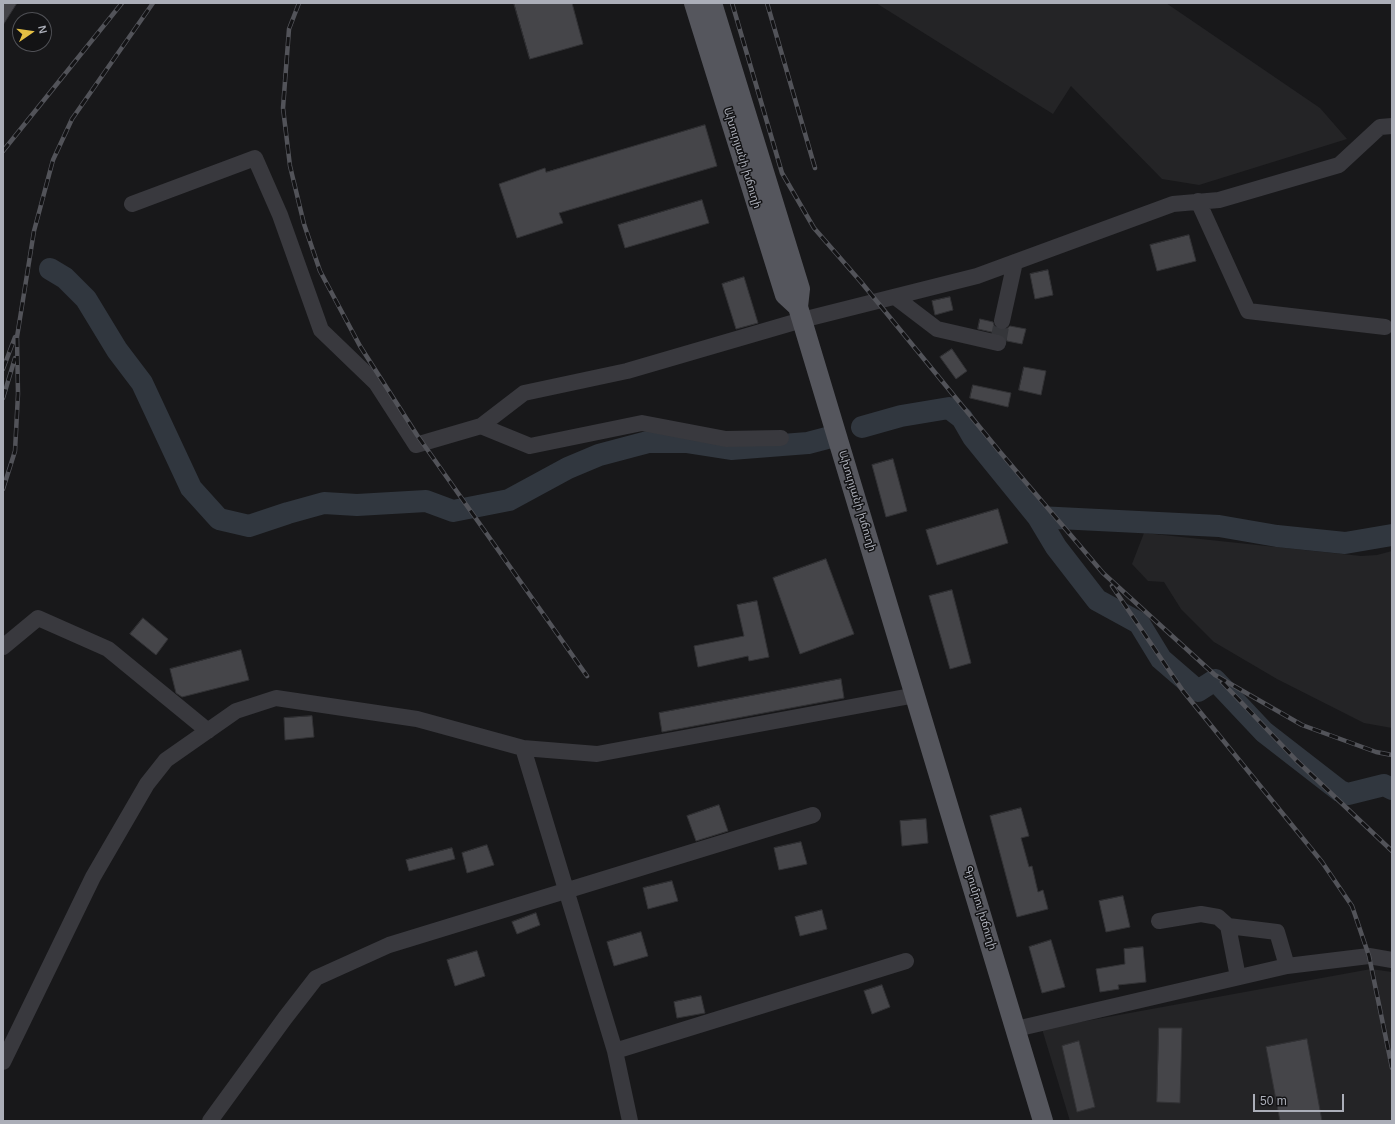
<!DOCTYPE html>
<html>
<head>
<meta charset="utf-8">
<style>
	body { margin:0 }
	#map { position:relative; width:1395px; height:1124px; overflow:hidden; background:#18181a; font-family:Arial,sans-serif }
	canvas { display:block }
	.frame { position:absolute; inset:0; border:4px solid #abaeb8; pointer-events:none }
	.north { position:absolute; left:12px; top:12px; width:40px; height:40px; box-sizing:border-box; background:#131315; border:1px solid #505156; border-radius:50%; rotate:77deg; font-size:11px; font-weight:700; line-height:16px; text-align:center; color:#abaeb8 }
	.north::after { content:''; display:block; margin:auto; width:14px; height:18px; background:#e5c044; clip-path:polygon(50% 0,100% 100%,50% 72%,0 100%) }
	.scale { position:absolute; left:1253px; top:1094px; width:91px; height:18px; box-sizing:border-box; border:2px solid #abaeb8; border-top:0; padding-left:5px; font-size:12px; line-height:14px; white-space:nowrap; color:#abaeb8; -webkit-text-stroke:3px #131315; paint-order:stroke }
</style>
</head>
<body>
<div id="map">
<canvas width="1395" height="1124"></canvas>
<div class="frame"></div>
<div class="north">N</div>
<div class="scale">50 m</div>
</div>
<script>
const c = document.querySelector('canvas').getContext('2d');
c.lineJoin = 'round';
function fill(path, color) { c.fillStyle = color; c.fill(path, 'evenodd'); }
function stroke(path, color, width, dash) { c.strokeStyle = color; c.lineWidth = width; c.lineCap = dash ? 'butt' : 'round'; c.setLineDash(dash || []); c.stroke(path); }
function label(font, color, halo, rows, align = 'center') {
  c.font = font + ' Arial,"Noto Sans Armenian",sans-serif'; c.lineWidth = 3; c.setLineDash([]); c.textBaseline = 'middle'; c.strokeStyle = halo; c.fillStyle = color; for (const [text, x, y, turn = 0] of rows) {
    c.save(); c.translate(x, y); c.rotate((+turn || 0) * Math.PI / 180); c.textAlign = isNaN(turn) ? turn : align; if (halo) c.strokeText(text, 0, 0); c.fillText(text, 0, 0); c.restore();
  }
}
const built = new Path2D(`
	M876,3h290l154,105 27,31 -148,46 -37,-6 -91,-93 -18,28z
	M1144,533l217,23 16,-1 15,-4v177l-28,-5 -87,-44 -63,-37 -33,-33 -17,-27 -16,-1 -16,-17z
	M1371,969l21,3v149h-322l-28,-92z`);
const river = new Path2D(`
	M50,269l15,9 21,21 31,51 25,33 49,105 28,31 30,7 39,-13 36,-10 33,2 69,-4 27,10 56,-11 59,-32 31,-13 49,-13h38l45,7 77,-6 19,-5
	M862,427l39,-11 48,-8 13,10 11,19 65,80 18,30 41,53 42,23 22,36 37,32 17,-11 49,52 76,59 8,3 36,-9 8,4
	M1038,517l181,9 58,10 68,7 47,-8`);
const building = new Path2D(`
	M3,3h14l-14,22z
	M514,3h58l11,41 -53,15z
	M705,125l12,41 -158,47 4,10 -46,15 -18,-54 46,-16 1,4z
	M702,200l7,23 -84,25 -7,-23z
	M1189,235l7,26 -39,10 -7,-26z
	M1048,270l5,25 -18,4 -5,-25z
	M744,277l14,46 -22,6 -14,-45z
	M950,297l3,13 -18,5 -3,-14z
	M980,319l13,3 2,6 5,2h5l5,-4 16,3 -4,15 -15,-3 -2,-5 -5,-2 -22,-5z
	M952,349l15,22 -11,8 -16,-22z
	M1024,367l22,4 -5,24 -22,-5z
	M973,385l38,8 -3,14 -38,-9z
	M893,459l14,52 -21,6 -14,-52z
	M998,509l10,34 -71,22 -11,-35z
	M826,559l28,75 -54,20 -27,-76z
	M952,590l19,73 -21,6 -21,-73z
	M757,601l12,56 -20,4 -1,-5 -50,11 -4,-21 50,-10 -7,-31z
	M143,618l25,21 -12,16 -26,-21z
	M241,650l8,30 -67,17 -6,-4 -6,-24z
	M841,679l3,19 -182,34 -3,-19z
	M312,716l2,21 -29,3 -1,-22z
	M719,805l9,26 -32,10 -9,-25z
	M1021,808l8,28 -8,2 8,29 3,-1 6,26 5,-2 5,19 -31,8 -27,-101z
	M926,819l2,24 -26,3 -2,-25z
	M801,842l6,22 -28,6 -5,-22z
	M487,845l7,20 -27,8 -5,-20z
	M452,848l3,11 -46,12 -3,-11z
	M672,881l6,20 -30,8 -5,-21z
	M1123,896l7,31 -24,5 -7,-31z
	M822,910l5,19 -27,7 -5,-19z
	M536,913l4,12 -23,9 -5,-12z
	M641,932l7,24 -34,10 -7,-24z
	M1051,940l14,47 -23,6 -13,-46z
	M1143,947l3,35 -28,3 1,4 -19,3 -4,-23 29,-5 -1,-15z
	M477,951l8,25 -30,10 -8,-26z
	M882,985l8,22 -18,7 -8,-23z
	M701,996l4,17 -28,5 -3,-16z
	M1159,1028h23l-2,75 -23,-1z
	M1307,1039l15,82h-42l-14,-74z
	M1079,1041l16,66 -18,5 -15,-66z`);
const minorTunnel = new Path2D(`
	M998,343l4,-22`);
const minor = new Path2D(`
	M1198,201l50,110 137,16
	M132,204l123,-46 25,57 41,115 55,53 40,62 65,-19 43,-33 103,-22 175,-51 175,-44 196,-72 46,-4 120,-35 41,-38 12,-1
	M895,297l42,32 61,14
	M1002,321l13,-59
	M481,426l49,20 112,-23 84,16 55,-1
	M3,647l35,-29 70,31 100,82
	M523,748l92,303 15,70
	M1159,921l42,-7 17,3 10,9
	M1238,977l-10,-51 49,6 10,34
	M1016,1029l271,-63 82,-10 23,4
	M615,1051l291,-90
	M3,1062l90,-185 54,-93 19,-24 70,-49 40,-13 141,21 106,29 74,6 319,-59
	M210,1121l75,-103 31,-40 73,-33 424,-130`);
const major = new Path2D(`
	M694,3l91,292 13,12
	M712,3l88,286 -2,18 245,814`);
const rail = new Path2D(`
	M299,3l-10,26 -6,79 7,58 14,58 16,47 40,75 57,89 170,241
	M732,3l50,170 32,55 47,54 139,170 103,121 112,102 87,50 74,27 16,3
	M767,3l48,165
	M3,151l119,-148
	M3,369l12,-32
	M3,398l12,-40
	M3,489l12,-38 3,-57 -1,-57 17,-106 19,-71 19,-41 81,-116
	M1112,586l71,105 139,171 30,44 17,50 23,112
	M1222,682l74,78 96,91`);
const streetNames = [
	["Ախուրյանի խճուղի",742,158,73],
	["Ախուրյանի խճուղի",857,501,73],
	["Գյումրու խճուղի",980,908,73]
];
fill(built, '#242426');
stroke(river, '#31373f', 22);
fill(building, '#454549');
stroke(building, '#323235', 1);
stroke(minorTunnel, '#35363a', 16, [16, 8]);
stroke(minor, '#39393e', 16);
stroke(major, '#55565d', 20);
stroke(rail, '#525359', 4.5);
stroke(rail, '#131315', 3, [9]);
label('11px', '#abaeb8', '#131315', streetNames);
</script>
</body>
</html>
